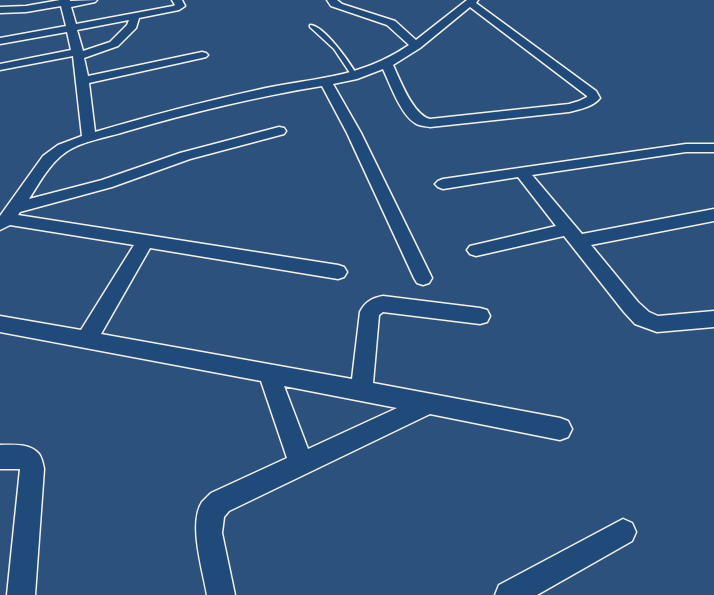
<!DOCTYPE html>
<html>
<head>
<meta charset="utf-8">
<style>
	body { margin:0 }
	canvas { display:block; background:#2d517d }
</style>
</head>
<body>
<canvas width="714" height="595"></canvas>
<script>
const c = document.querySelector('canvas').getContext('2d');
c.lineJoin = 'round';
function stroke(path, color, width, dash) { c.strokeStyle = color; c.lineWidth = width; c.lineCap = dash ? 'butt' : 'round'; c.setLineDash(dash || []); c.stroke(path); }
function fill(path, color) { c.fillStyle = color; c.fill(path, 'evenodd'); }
const service = new Path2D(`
	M310,25c14,0 40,38 47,50l-1,1h-4l-18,-27 -24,-22z`);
const minor = new Path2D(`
	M60,0h10v1l27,-1 -2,2 -24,5 5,17 97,-18 2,-1 -3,-5h10l3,6 -6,4 -40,8 -3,10 -18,18 -34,12 4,18 114,-24 4,1 2,2 -2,2 -4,1 -113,25 6,49c54,-16 107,-30 162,-42 57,-13 100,-10 152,-45l-22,-20 -56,-19 -4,-6h10l5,4 53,17 21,19 51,-40h11l-2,3 120,88 4,7c-7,9 -20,11 -31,14l-139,15c-5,-1 -11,-1 -15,-4 -14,-8 -25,-39 -32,-54l-26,10 -24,5 28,49 71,145 -3,5 -6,2 -6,-2 -3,-5 -67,-145 -25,-47c-68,11 -133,27 -198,46 -19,6 -42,9 -58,20 -17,12 -26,30 -37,47l73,-19 78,-27 99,-26 5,1 2,3 -2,3 -94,25 -78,28 -92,25 -2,3 320,50 6,2 3,5 -3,5 -6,2 -188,-31 -49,86 251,45 8,-67c5,-10 12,-14 23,-16l97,12 7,2 3,6 -3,6 -7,2 -97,-12 -4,3 -6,68 187,35 8,3 4,8 -4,8 -8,3 -130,-26 -201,97 -5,6 -2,16 13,62h-28c-4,-24 -19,-72 -5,-93 3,-3 6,-6 9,-9l76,-35 -26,-77 -261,-49v-16l81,14 53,-85 -124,-20 -10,5v-14l43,-60 15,-11 24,-9 -9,-80 -73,14v-6l71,-14 -4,-18 -67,12v-6l66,-12 -5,-20 -35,6 -26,1v-6l26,-1zM470,7l117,89v1l-8,4 -10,3 -139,15c-17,-4 -30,-39 -37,-54l27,-17zM129,20l-2,5 -17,17 -27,9 -6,-21zM284,386l113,22 -89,41z
	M686,144h28v8h-28l-154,23 50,59 132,-25v12l-123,24 47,57 11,10 9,4 56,-5v16l-57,5 -22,-8 -11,-12 -60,-76 -88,20 -6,-2 -3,-4 3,-4 86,-20 -38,-49 -75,12 -5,-2 -3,-3 3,-3 5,-2z
	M0,445c12,0 30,-2 39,9 3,4 4,10 5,15l-9,126h-28l13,-126h-20z
	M623,519l9,4 4,9 -4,9 -95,54h-42l4,-10z`);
stroke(service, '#f4f1e8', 3);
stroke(minor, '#f4f1e8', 3);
fill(service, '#1f4a7a');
fill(minor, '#1f4a7a');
</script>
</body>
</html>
